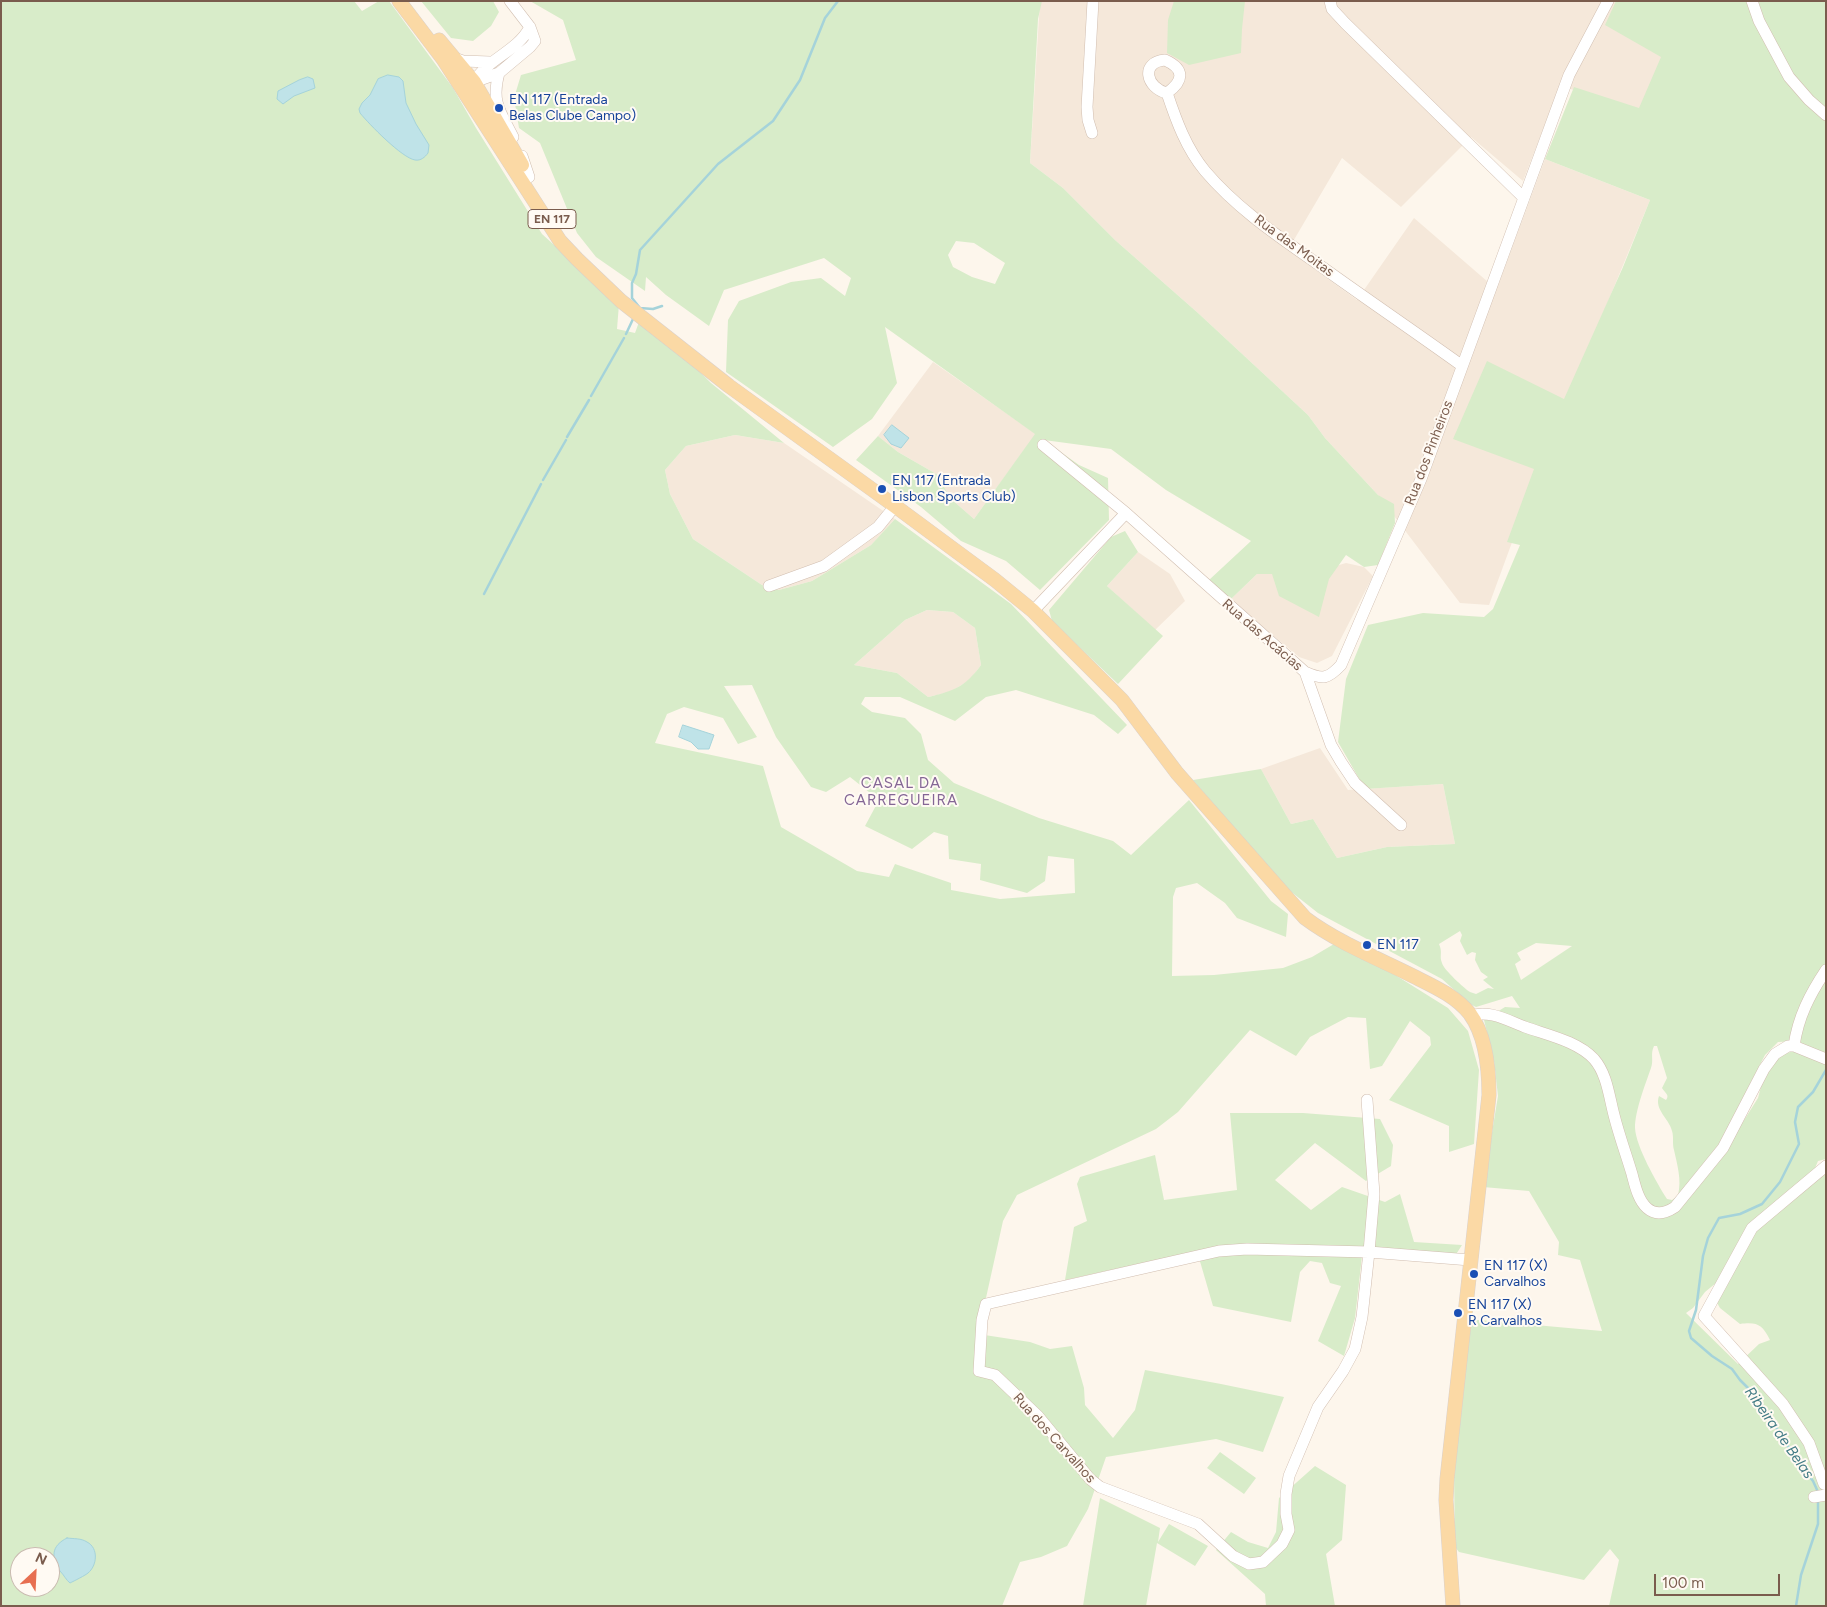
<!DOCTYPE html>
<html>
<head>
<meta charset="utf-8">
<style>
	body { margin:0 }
	#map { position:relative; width:1827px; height:1607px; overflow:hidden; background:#fdf6ec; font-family:Figtree,sans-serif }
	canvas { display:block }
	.frame { position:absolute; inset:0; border:2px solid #7a5c4d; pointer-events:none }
	.north { position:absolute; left:10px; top:1547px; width:50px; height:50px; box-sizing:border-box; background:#fffaf3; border:1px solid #cabbb1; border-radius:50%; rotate:25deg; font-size:14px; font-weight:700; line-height:20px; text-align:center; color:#7a5c4d }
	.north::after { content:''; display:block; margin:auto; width:18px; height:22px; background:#e76f51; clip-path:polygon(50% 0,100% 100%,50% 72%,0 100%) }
	.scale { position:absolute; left:1654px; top:1574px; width:126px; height:22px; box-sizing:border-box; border:2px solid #7a5c4d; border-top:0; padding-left:6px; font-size:15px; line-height:18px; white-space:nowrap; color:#7a5c4d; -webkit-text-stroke:4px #fffaf3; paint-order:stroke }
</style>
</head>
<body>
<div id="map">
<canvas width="1827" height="1607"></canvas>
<div class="frame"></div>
<div class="north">N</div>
<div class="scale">100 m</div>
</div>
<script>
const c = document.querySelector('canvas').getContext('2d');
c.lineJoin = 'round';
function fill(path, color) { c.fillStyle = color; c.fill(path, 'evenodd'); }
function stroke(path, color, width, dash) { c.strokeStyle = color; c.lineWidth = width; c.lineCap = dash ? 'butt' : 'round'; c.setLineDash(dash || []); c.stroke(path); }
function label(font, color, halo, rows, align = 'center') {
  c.font = font + ' Figtree,sans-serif'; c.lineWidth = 4; c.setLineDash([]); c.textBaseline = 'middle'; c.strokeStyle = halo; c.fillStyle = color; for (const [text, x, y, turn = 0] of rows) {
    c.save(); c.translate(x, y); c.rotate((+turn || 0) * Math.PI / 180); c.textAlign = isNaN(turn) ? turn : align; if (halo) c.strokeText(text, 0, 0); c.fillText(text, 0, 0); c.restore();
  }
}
const residential = new Path2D(`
	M1040,1h589l40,56 -26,59 -83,-31 -37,96 -52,-44 -70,70 -59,-49 -54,92 69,50 57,-82 74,64 10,4 47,-127 105,41 -110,266 -51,139 -29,-2 -82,-108 -53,-57 -17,-23 -110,-102 -83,-73 -52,-52 -33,-25z
	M933,362l103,72 -62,85 -24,-21 -12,-23 -40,-23 -20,-16z
	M735,435l49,8 111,76 -24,26 -59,36 -33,9 -17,-5 -69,-46 -23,-45 -5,-24 21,-24z
	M1138,552l32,22 15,27 -30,29 -48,-44z
	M1346,563l18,4 9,9 -41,80 -15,7 -18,-6 -69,-57 27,-26h26l42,-5z
	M927,610l26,2 22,16 6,37 -11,15 -20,12 -22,5 -31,-24 -43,-8 51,-45z
	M1320,748l28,42 95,-6 12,60 -68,3 -50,11 -24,-39 -22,5 -30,-55z`);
const green = new Path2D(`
	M1,1h353l8,10 17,-10h10l64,87 23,40 66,106 77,70 -2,25 18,4 4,-11 57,46 15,15 73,60 -49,-8 -49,11 -21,24 5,24 23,45 69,46 17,5 33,-9 59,-36 24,-26 116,85 116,121 -9,9 -24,-19 -78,-25 -30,7 -31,24 -55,-24h-35l-4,7 11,8 33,6 16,16 7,26 26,23 85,35 74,23 18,14 58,-55 82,101 17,13 -2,23 -49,-19 -12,-15 -28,-20 -21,5 -3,9 -1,79 42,-1 69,-7 29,-11 22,-13 42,19 72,45 20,23 11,39 -5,74 -25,8v-26l-60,-26 42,-55 -1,-8 -20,-16 -28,45 -12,3 -4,-51 -18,-1 -38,20 -14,19 -46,-26 -72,82 -22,17 -139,66 -14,26 -25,113 52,8 20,7 22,-3 12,42 1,17 28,33 22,-28 10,-40 76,14 63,13 -21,55 -47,-13 -110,18 -18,52 -21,37 -26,11 -21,5 -18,44h-1001zM927,610l26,2 22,16 6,37c-16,22 -27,26 -53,32l-31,-24 -43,-8 51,-45zM752,685l24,52 35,50 15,5 24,-15 29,23 -14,26 47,23 22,-17 14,4 1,23 32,5 -1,16 47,13 18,-12 3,-25 26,3 1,34 -75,6 -49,-9v-7l-56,-19 -6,13 -32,-6 -76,-44 -18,-61 -108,-23 12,-29 17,-7 39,11 15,26 19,-7 -33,-51zM20,1557h30v30h-30z
	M421,1h72l6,11 -8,14 -18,15 -22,-3z
	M530,1h512l-4,18 -8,144 33,25 52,52 83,73 110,102 17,23 53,57 16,9 1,19 -17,42 -14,2 -18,-12 -17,24 -10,38 -40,-21 -7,-22h-15l-27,26 -21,-20 42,-39 -85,-51 -55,-41 -67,-9 35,25 29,13 1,42 -69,70 -34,-29 -45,-20 -40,-34 -65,-47 22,-24 20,16 40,23 12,23 24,21 61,-85 -150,-107 12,56 -25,36 -39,28 -107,-75 2,-52 11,-19 52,-19 30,-4 24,18 6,-18 -27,-20 -100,32 -15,36 -43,-31 -20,-18 -1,14 -49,-34 -19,-24 -37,-90 -21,-15 -5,-30 7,-23 55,-15 -13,-40zM956,241l18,2 31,20 -10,21 -23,-7 -19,-10 -5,-12z
	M1174,1h71l-3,28 -1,24 -52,12 -22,-12 1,-33z
	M1616,1h210v1055l-20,-9 -7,-6 -21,1 -13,13 -46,89 -41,51c4,-15 -1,-31 -4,-45 -2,-6 0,-13 -2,-19 -3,-13 -18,-21 -13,-35l7,4c4,-5 -1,-7 -4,-12l5,-10 -10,-32h-3c-4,8 0,14 -3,22 -6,17 -16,43 -16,60 1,19 22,55 32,71l5,1 4,-3 53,-53 29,-46 5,-19 16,-24 15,-4 32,11v97l-8,2 -5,12 -49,39 -48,71 -11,9 -12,16 -7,5 52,51 21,-20 11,-4c-8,-16 -13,-18 -30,-16l-20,-16 -4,-7 38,-70 72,-62v437h-217l10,-46 -9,-11 -26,31 -125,-28 -4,-5 -1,-74 14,-154 134,12 -22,-71 -22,-5 1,-13 -30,-51 -46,-4 15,-91 -4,-35 -10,-41 21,-13 15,1 -8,-12 -36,11 -6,-3 -28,-25 -124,-66 -38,-30 -87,-103 68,-11 30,55 22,-5 24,39 50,-11 68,-3 -12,-60 -78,5 -27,-47 8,-63 22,-54 55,-12 61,4 9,-8 27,-64 -13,-3 27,-73 -81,-30 34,-78 77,38 59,-132 27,-67 -105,-41 29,-72 65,21 22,-51 -56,-32zM1460,931l2,4 -2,6 7,14 5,-3 4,1 -1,7 6,12 7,5 -5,3 11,9 -6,-1 -12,6 -6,-2c-5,-3 -27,-23 -28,-29 -3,-7 1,-10 -3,-19zM1536,943l36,3 -51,34 -6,-16 6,-4 -4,-7z
	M1125,531l13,21 -31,34 56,50 -45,48 -66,-63 -3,-11 62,-73z
	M1230,1113h73l77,6 13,26 -2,21 -25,15 -51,-38 -40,37 36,30 31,-23 43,15 15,-8 14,48 48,3 -7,11 -92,-9 -8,71 -11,38 -26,-15 23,-55 -11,-3 -8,-20 -12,-2 -10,11 -9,50 -78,-16 -16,-55 -132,29 9,-53 13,-6 -10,-37 3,-7 75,-22 9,45 73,-10z
	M1220,1452l36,26 -12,16 -37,-26z
	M1315,1466l31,19 -4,55 -16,14 9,52h-69l-1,-12 -49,-44 15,-18 17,10 20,6 8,-16 3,-34z
	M1100,1498l60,30 -2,14 11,-18 39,22 -13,20 -38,-23 -11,63h-63z`);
const water = new Path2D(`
	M388,75l11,2 4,4 3,22 10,21 13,21 -1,8c-3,4 -7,8 -13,7 -13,-2 -46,-36 -55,-47l-1,-4 3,-6 8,-8 8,-16z
	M308,77l5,2 2,9 -21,8 -11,8 -6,-5 1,-8 21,-11z
	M892,425l17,13 -8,10 -10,-4 -7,-9z
	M683,725l31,10 -5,14h-11l-7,-7 -12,-5z
	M67,1538c7,1 14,0 20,4 12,6 10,24 1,31 -2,2 -14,8 -18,10 -4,-3 -6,-8 -10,-12 -9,-14 -9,-25 7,-33z`);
const stream = new Path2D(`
	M662,306l-9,3 -13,-1 -8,-10v-15l4,-9 4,-24 78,-86 55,-43 27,-41 25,-62 13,-17
	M626,334l7,-15
	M591,396l33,-58
	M567,437l22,-37
	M543,480l23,-40
	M484,594l57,-110
	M1818,1492l-5,-11 -15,-19 -42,-66 -16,-16 -8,-11 -20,-13 -21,-18 -2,-7 7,-21 7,-54 5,-18 11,-20 21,-4 22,-10 18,-22 19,-38 -4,-22 3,-15 15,-15 13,-22
	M1796,1606l5,-31 17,-51v-24`);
const minor = new Path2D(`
	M1330,1l2,8 13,14 179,175
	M1752,1l7,20 30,56 20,23 17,15
	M454,58l9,3 27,1
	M1165,60c20,9 19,21 2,33 -21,-5 -27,-31 -2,-33z
	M499,73c-8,29 1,38 14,64
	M474,82l25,-9 31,-26 5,-6 -5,-14 -20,-26
	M474,82c14,-24 43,-30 56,-55
	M1167,93c9,27 19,55 38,78 33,39 76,67 117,96 46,33 93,65 139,98
	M1092,133l-4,-13 -1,-13 6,-106
	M522,156l7,21
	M1043,445l83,68
	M769,586l55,-20 54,-39 17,-21
	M1033,611l93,-98 179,159 26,73 10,17 14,21 46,42
	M1305,672c18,8 23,7 36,-7l80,-186 148,-404 39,-74
	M1471,1016c17,-7 38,5 54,11 22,8 52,14 69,32 13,15 15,37 20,56 5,20 12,39 18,59 3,11 6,26 15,34 9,8 19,5 28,-1l48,-59 41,-79 11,-15 13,-8h6l32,13
	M1794,1046c4,-29 16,-52 32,-76
	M1367,1100l7,94 -5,58 101,8
	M1247,1249l122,3 -7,65 -7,32 -12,22 -25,36 -29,69 -3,18v20l3,16 -7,14 -19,18 -14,2 -16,-8 -35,-32 -98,-37 -10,-8 -52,-63 -43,-41 -16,-4 3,-51 4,-16 233,-53z
	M1824,1484l-15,-41 -26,-39 -79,-88 48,-88 74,-62
	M1814,1497l12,-2`);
const major = new Path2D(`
	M399,1l44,58 117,182 17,18 44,42 108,85 166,120 100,74 38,31 89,89 55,73 128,145c32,24 72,40 108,58 20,10 43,20 57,38 16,22 19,55 19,81l-42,384 -1,21 7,106
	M439,40l35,42 48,83`);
const markers = [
	[499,108,5,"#1a4fb4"],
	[882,489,5,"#1a4fb4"],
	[1367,945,5,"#1a4fb4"],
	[1474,1274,5,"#1a4fb4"],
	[1458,1313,5,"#1a4fb4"]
];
const shields = [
	[552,219,48]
];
const shieldNames = [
	["EN 117",552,219]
];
const transitNames = [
	["EN 117 (Entrada",509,100],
	["Belas Clube Campo)",509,116],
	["EN 117 (Entrada",892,481],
	["Lisbon Sports Club)",892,497],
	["EN 117",1377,945],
	["EN 117 (X)",1484,1266],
	["Carvalhos",1484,1282],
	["EN 117 (X)",1468,1305],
	["R Carvalhos",1468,1321]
];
const streetNames = [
	["Rua das Moitas",1294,246,36],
	["Rua dos Pinheiros",1429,453,-69],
	["Rua das Acácias",1262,635,41],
	["Rua dos Carvalhos",1054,1438,48]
];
const neighbourhoodNames = [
	["CASAL DA",901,784],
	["CARREGUEIRA",901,801]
];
const waterNames = [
	["Ribeira de Belas",1779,1433,55]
];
fill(residential, '#f5e8da');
fill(green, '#d8ecc9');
fill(water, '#bfe3e8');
stroke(water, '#a5d3da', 1);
stroke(stream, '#a5d3da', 2.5);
stroke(minor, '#d1beb0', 12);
stroke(major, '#dad1cd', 15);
stroke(minor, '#fff', 11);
stroke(major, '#fbd9a5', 14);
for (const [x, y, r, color] of markers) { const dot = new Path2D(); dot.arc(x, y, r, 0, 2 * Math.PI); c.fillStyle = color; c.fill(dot); stroke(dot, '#fffaf3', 2); }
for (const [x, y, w] of shields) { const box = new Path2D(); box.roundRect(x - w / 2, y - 9.5, w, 19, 4); c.fillStyle = '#fffaf3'; c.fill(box); stroke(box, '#7a5c4d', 1); }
label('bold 12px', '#7a5c4d', null, shieldNames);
label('14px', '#164399', '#fffaf3', transitNames, 'left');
label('14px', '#7a5c4d', '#fffaf3', streetNames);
c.letterSpacing = '1px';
label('15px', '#846695', '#fffaf3', neighbourhoodNames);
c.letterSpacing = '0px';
label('italic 15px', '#437c86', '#fffaf3', waterNames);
</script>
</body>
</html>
